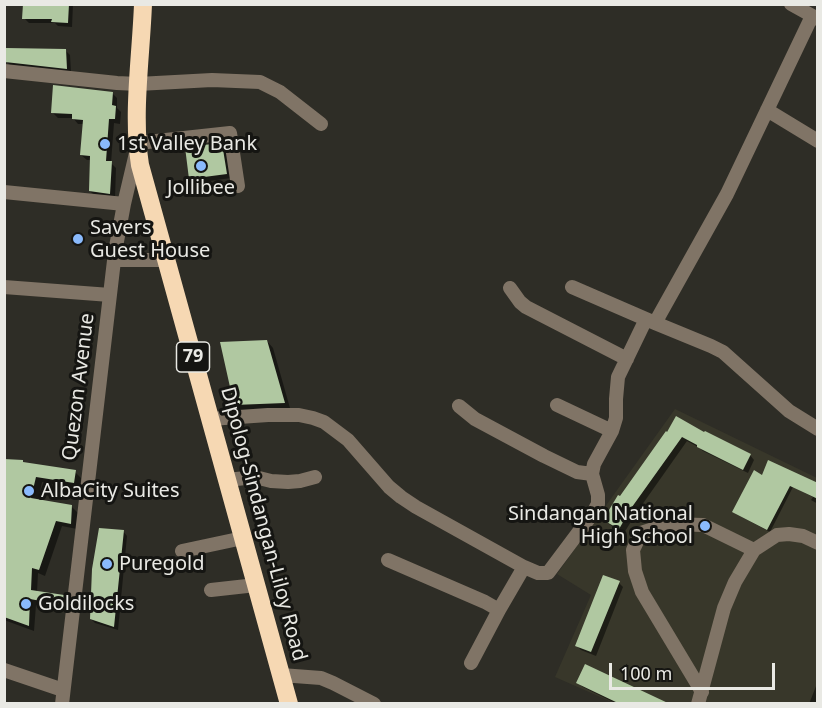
<!DOCTYPE html>
<html>
<head>
<meta charset="utf-8">
<style>
	body { margin:0 }
	#map { position:relative; width:822px; height:708px; overflow:hidden; background:#2e2d26; font-family:"Noto Sans",sans-serif }
	canvas { display:block }
	.frame { position:absolute; inset:0; border:6px solid #e9e9e4; pointer-events:none }
	.scale { position:absolute; left:609px; top:663px; width:166px; height:27px; box-sizing:border-box; border:3px solid #e9e9e4; border-top:0; padding-left:8px; font-size:18px; line-height:21px; white-space:nowrap; color:#e9e9e4; -webkit-text-stroke:4px #151512; paint-order:stroke }
</style>
</head>
<body>
<div id="map">
<canvas width="822" height="708"></canvas>
<div class="frame"></div>
<div class="scale">100 m</div>
</div>
<script>
const c = document.querySelector('canvas').getContext('2d');
c.lineJoin = 'round';
function fill(path, color) { c.fillStyle = color; c.fill(path, 'evenodd'); }
function stroke(path, color, width, dash) { c.strokeStyle = color; c.lineWidth = width; c.lineCap = dash ? 'butt' : 'round'; c.setLineDash(dash || []); c.stroke(path); }
function label(font, color, halo, rows, align = 'center') {
  c.font = font + ' "Noto Sans",sans-serif'; c.lineWidth = 6; c.setLineDash([]); c.textBaseline = 'middle'; c.strokeStyle = halo; c.fillStyle = color; for (const [text, x, y, turn = 0] of rows) {
    c.save(); c.translate(x, y); c.rotate((+turn || 0) * Math.PI / 180); c.textAlign = isNaN(turn) ? turn : align; if (halo) c.strokeText(text, 0, 0); c.fillText(text, 0, 0); c.restore();
  }
}
const built = new Path2D(`
	M675,409l142,69v225h-203l-59,-26 36,-82 -34,-21z`);
const shadow = new Path2D(`
	M24,4h49l-1,23 -14,-1 -3,-3h-26l-5,-5z
	M65,50l5,5 1,17 -60,-6 -5,-5z
	M112,93l5,5v10l4,4 -1,12 -6,-1 -3,40 5,5 -1,30 -20,-2 -5,-5 1,-31h-4l-6,-5 3,-31h-6l-5,-6h-15l-5,-5z
	M222,144l4,5 5,29 -36,5 -4,-5z
	M267,341l6,7 17,60 -48,3 -7,-7z
	M676,419l74,36 4,5 -6,13 -45,-22 -5,-4 -11,-6 -50,71 -13,21 -15,-9 -4,-4z
	M4,461l71,11 6,6 -1,11 -38,-7 -4,19 33,5 7,7 -1,16 -15,-3 -17,50 -7,-3 -1,19 26,5 6,6v7l-33,-5 -2,26 -30,-11z
	M763,477l55,8v19l-7,-4 2,-3 -20,-10 -23,45 -34,-18z
	M123,531l4,5 -9,94 -23,-7 -4,-4z
	M619,583l4,4 -27,69 -15,-6 -5,-5z
	M818,681v23h-9z
	M578,683l88,21h-49l-34,-17z`);
const building = new Path2D(`
	M23,4h46l-1,19 -17,-1 1,-3h-30z
	M6,48l60,1 1,20 -62,-7z
	M53,85l60,7 -1,13 4,1 -1,13h-6l-3,42h6l-2,33 -21,-3 1,-35 -10,-1 3,-35 -11,-1v-5l-21,-1z
	M222,143l5,31 -38,5 -4,-32z
	M267,340l18,63 -51,2 -14,-63z
	M676,416l28,16 1,-1 46,23 -8,16 -46,-23v-2l-15,-8 -50,70 -13,22 -16,-9 15,-25 2,1 46,-65 1,1z
	M4,459l19,1v2l53,8 -2,13 -38,-6 -5,21 41,7 -1,19 -15,-3 -17,49 -7,-2 -1,22 33,5 -1,10 -33,-6 -1,27 -25,-9z
	M768,460l50,23v16l-28,-13 -23,44 -35,-18 22,-42 8,5z
	M99,528l25,2 -10,97 -24,-8 2,-50z
	M603,575l17,6 -29,71 -16,-6z
	M585,664l85,40h-50l-44,-21z`);
const minor = new Path2D(`
	M791,4l27,15
	M4,71l113,12 21,1 74,-4 48,2 20,10 41,32
	M767,110l51,31
	M138,143l92,-10 8,53
	M4,192l120,12
	M114,260h52
	M4,287l106,8
	M572,287l83,36 56,23 12,6 66,59 29,18
	M510,288l10,14 6,5 101,52
	M655,323l72,-129 85,-178
	M557,405l55,26
	M459,406l16,13 69,37 33,16 15,2
	M210,419l58,-4h31l14,3 11,4 24,18 41,47 12,10 15,10 108,60 14,6h10l45,-60 5,-9v-9l-6,-21 2,-10 18,-33 4,-13v-19l2,-22 28,-58
	M227,480l28,-3 16,4 17,1 12,-1 15,-4
	M182,551l61,-13
	M388,560l97,42 14,8 25,-43
	M211,590l45,-5
	M471,663l28,-53
	M4,670l59,20
	M281,675l40,3 12,5 41,21
	M702,692l-60,-100 -7,-21 -2,-21 8,-17 28,-9 34,1 51,25
	M62,704l53,-452 9,-48 12,-51
	M698,704l26,-96 11,-26 19,-32 23,-15 12,-1 14,2 15,7`);
const highway = new Path2D(`
	M143,4c-2,53 -11,110 -3,161l149,539`);
const markers = [
	[105,144,6,"#8abafc"],
	[201,166,6,"#8abafc"],
	[78,239,6,"#8abafc"],
	[29,491,6,"#8abafc"],
	[705,526,6,"#8abafc"],
	[107,564,6,"#8abafc"],
	[26,604,6,"#8abafc"]
];
const shields = [
	[193,357,33]
];
const shieldNames = [
	["79",193,357]
];
const poiNames = [
	["1st Valley Bank",117,144],
	["Jollibee",201,188,"center"],
	["Savers",90,228],
	["Guest House",90,251],
	["AlbaCity Suites",41,491],
	["Sindangan National",693,514,"right"],
	["High School",693,537,"right"],
	["Puregold",119,564],
	["Goldilocks",38,604]
];
const streetNames = [
	["Quezon Avenue",79,387,-83],
	["Dipolog-Sindangan-Liloy Road",263,524,75]
];
fill(built, '#38372a');
fill(shadow, '#0007');
fill(building, '#b0c8a1');
stroke(minor, '#807466', 14);
stroke(highway, '#f6d8b3', 18);
for (const [x, y, r, color] of markers) { const dot = new Path2D(); dot.arc(x, y, r, 0, 2 * Math.PI); c.fillStyle = color; c.fill(dot); stroke(dot, '#151512', 2); }
for (const [x, y, w] of shields) { const box = new Path2D(); box.roundRect(x - w / 2, y - 15, w, 30, 4.5); c.fillStyle = '#151512'; c.fill(box); stroke(box, '#e9e9e4', 1.5); }
label('bold 18px', '#e9e9e4', null, shieldNames);
label('20px', '#e9e9e4', '#151512', poiNames, 'left');
label('20px', '#e9e9e4', '#151512', streetNames);
</script>
</body>
</html>
